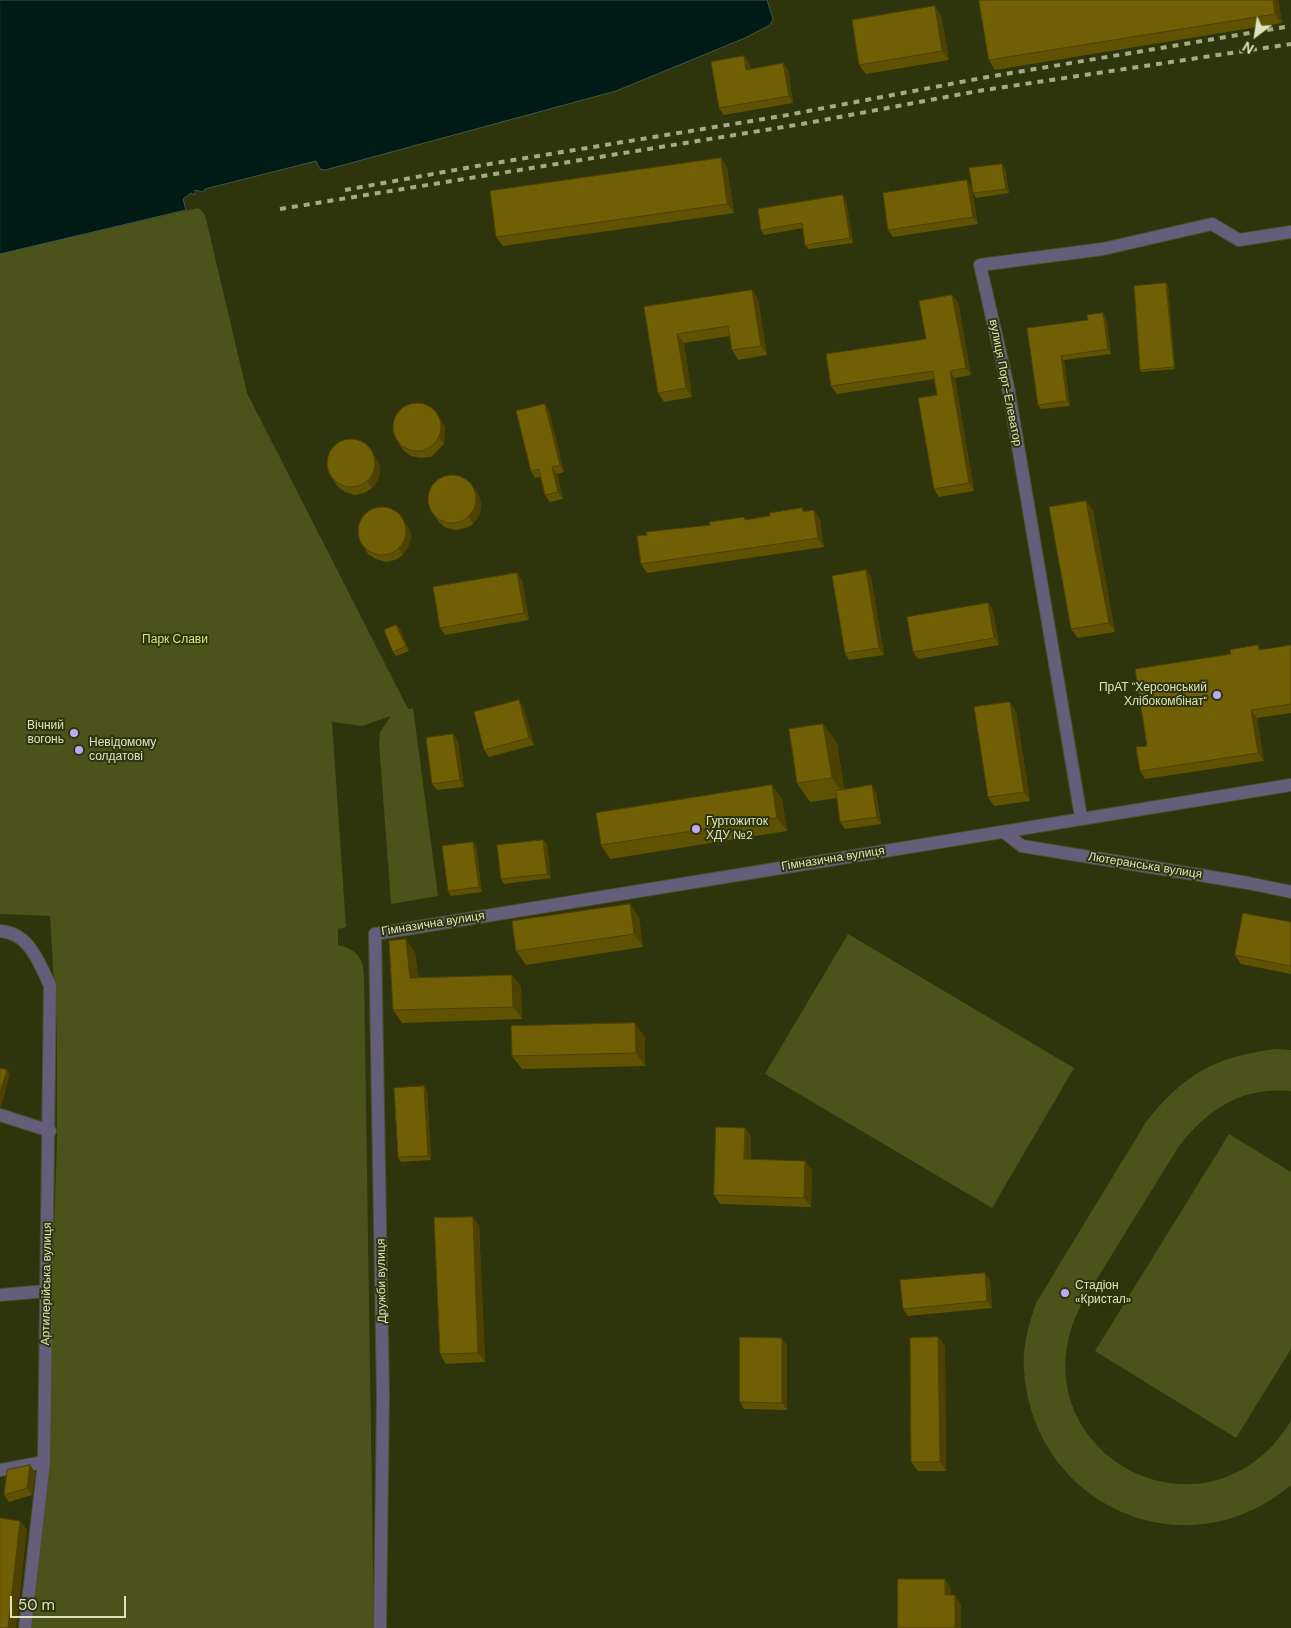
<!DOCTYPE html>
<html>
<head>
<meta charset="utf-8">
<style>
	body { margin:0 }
	#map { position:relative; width:1291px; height:1628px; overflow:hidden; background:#2e340c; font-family:"DM Sans",sans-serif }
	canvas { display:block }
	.north { position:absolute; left:1231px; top:10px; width:50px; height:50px; -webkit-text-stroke:4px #2e340c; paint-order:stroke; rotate:211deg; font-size:14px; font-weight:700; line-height:20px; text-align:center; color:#dce3be }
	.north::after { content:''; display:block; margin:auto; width:18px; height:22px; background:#dce3be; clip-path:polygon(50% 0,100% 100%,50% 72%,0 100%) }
	.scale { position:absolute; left:10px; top:1596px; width:116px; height:22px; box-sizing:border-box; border:2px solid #dce3be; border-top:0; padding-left:6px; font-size:15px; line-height:18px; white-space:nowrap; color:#dce3be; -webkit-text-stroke:4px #2e340c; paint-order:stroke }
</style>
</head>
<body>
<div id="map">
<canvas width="1291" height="1628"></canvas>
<div class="north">N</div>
<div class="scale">50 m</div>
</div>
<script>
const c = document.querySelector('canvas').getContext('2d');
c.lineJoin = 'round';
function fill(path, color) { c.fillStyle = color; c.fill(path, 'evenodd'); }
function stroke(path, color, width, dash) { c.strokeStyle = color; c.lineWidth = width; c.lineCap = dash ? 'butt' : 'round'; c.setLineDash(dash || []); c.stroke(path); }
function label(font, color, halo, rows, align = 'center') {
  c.font = font + ' "DM Sans",sans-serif'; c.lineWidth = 4; c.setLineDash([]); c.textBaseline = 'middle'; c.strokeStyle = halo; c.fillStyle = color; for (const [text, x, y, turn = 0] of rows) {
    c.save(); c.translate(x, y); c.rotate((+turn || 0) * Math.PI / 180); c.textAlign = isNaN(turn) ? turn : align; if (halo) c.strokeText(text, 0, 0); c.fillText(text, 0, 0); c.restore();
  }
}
const green = new Path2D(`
	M198,208l6,5 2,6 41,174 161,316 5,-1 25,188 -47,8 -12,-162 1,-10 11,-16 -29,10 -30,-4 14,205 -8,2v16c18,5 25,11 26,30l10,653h-343l19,-168 2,-169 5,-150v-108l-7,-117 -50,-2v-660z
	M848,934l226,134 -82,140 -227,-134z
	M1276,1049l15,1v41c-49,-4 -82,17 -112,55l-97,157c-75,144 123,257 209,118v64c-105,89 -258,21 -267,-115 -2,-23 5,-46 12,-67l110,-181c38,-48 68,-65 130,-73z
	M1229,1134l62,38v177l-55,89 -141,-87z`);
const water = new Path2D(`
	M0,0h767l6,19 -3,6 -25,13 -129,53 -291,79 -5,-1 -4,-8 -111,28 -2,3 -8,-2v5l-4,-2 -8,6 3,11 -186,44z`);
const minor = new Path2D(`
	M1081,817l-73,-430 -28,-122 123,-16 109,-25 27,16 52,-8
	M1004,832l18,14 226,37 43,9
	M0,931c30,2 38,31 50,54l-6,477 -19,166
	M0,1115l50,16
	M0,1295l46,-4
	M0,1470l44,-8
	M380,1628l3,-232 -8,-462 916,-149`);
const rail = new Path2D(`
	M345,190l132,-24 305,-50 200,-38 309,-52
	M280,209l522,-85 176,-33 313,-47`);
const wall = new Path2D(`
	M979,0h299l4,23 -287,47 -6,-10z
	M941,15l8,45 -83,14 -7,-9z
	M744,56l5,7 1,6 33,-6 5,7 5,33 -69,12 -5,-7z
	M727,167l7,46 -231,33 -7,-9z
	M1005,168l4,25 -33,5 -3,-5z
	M967,180l11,44 -85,13 -5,-7z
	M846,200l7,43 -44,6 -4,-4 -2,-17 -39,7 -3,-5z
	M1168,285l7,84 -33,3 -2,-2z
	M752,290l6,9 9,56 -29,5 -6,-10 -2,-14 -46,7 8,54 -28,5 -6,-9 -14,-86z
	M952,295l6,7 13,73 -16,3 19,113 -35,6 -5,-8 3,-94 -3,-16 -97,15 -6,-8 95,-47z
	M1106,318l5,36 -47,6 6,46 -29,3 -3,-4 -11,-77z
	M545,404l4,7 15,61 -7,2 6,25 -13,3 -5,-7 -5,-18 -5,1 -4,-7z
	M435,411l10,16 -1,17 -13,13 -10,1 -10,-2 -7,-5 -5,-7z
	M373,454l6,9 1,8 -2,9 -6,8 -8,5 -9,2 -10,-3 -7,-5 -5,-7z
	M470,482l10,16 1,9 -2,9 -6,8 -7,4 -10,2 -10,-2 -7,-6 -5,-7z
	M802,508l2,3 16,8 4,28 -177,26 -6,-9 69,-39 34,-8 3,3 23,-4z
	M1093,510l22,122 -37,6 -7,-9z
	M399,514l11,16 1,8 -3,9 -5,8 -8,5 -9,2 -10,-3 -8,-5 -4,-7z
	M866,570l5,7 13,78 -35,5 -4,-7z
	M522,580l7,40 -84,15 -5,-7z
	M988,603l5,7 6,35 -81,14 -5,-7z
	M396,625l4,4 9,22 -13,5 -3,-4z
	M1258,645l3,5 30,-5v68l-34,5 7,43 -119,18 -5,-8 7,-25 84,-92z
	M523,707l11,38 -45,12 -5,-7z
	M1016,711l14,90 -36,5 -6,-9z
	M823,724l14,19 7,46 32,3 5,32 -36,5 -5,-7 -3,-24 -27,4 -13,-19z
	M453,734l5,7 6,46 -27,3 -5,-6z
	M772,785l10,14 5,32 -177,28 -9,-14z
	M543,840l4,4 4,34 -47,6 -3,-5z
	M473,842l3,4 6,46 -31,4 -3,-5z
	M639,917l4,30 -117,18 -10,-14z
	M1291,922v52l-50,-10 -6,-9z
	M415,952l3,25 103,10 1,32 -120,4 -9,-13z
	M645,1037v29l-123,3 -10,-13z
	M424,1086l3,5 4,69 -30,2 -3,-5z
	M745,1128l6,9v22l61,11 -1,37 -91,-3 -6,-9z
	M473,1217l6,9 6,136 -39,2 -6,-10z
	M990,1280l2,28 -84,8 -5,-7z
	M787,1345v65l-43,-1 -4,-7z
	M945,1346l1,125h-28l-7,-9z
	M30,1465l5,7 -3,23 -23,7 -5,-7z`);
const shadedWall = new Path2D(`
	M1273,0h5l4,23 -7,-9z
	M935,6l6,9 8,45 -7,-9z
	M744,56l5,7 2,14 -5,-7z
	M783,63l5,7 5,33 -4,-7z
	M721,158l6,9 7,46 -7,-9z
	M1002,164l3,4 4,25 -3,-4z
	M967,180l5,7 6,37 -5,-7z
	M843,195l3,5 7,43 -3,-5z
	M1166,283l2,2 7,84 -1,-2z
	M752,290l6,9 9,56 -6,-9z
	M952,295l6,7 13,73 -5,-7z
	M1103,313l3,5 5,36 -3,-5z
	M677,334l7,9 8,54 -6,-9z
	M1061,356l3,4 6,46 -3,-5z
	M950,371l5,7 19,113 -5,-8z
	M545,404l4,7 15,61 -4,-7z
	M435,411l10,16 -1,17 -5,-6z
	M368,447l11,16 1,8 -2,9 -6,8 -5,-7z
	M552,467l5,7 6,25 -5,-7z
	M470,482l10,16 1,9 -2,9 -6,8 -4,-7z
	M1086,501l7,9 22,122 -6,-9z
	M814,510l6,9 4,28 -6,-9z
	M399,514l11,16 1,8 -3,9 -5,8 -5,-7z
	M866,570l5,7 13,78 -5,-7z
	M517,573l5,7 7,40 -5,-7z
	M988,603l5,7 6,35 -5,-7z
	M396,625l4,4 9,22 -3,-5z
	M519,700l4,7 11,38 -5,-7z
	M1010,702l6,9 14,90 -6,-9z
	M1251,710l6,8 7,43 -6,-8z
	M823,724l14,19 8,54 -13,-19z
	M453,734l5,7 6,46 -4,-7z
	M772,785l10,14 5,32 -10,-13z
	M872,785l4,7 5,32 -4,-7z
	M543,840l4,4 4,34 -4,-4z
	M473,842l3,4 6,46 -3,-5z
	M630,904l9,13 4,30 -9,-13z
	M406,939l9,13 4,39 -9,-13z
	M512,975l9,12 1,32 -9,-12z
	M635,1023l10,14v29l-9,-13z
	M7,1070l3,4 -9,33 -1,-1v-13z
	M424,1086l3,5 4,69 -3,-4z
	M745,1128l6,9v31l-7,-9z
	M805,1161l7,9 -1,37 -7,-9z
	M473,1217l6,9 6,136 -7,-9z
	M985,1273l5,7 2,28 -5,-7z
	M938,1337l7,9 1,125 -6,-9z
	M782,1338l5,7v65l-5,-7z
	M30,1465l5,7 -3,23 -5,-7z
	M20,1521l7,9 -11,98h-8z
	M945,1579l6,9v16l-6,-9z
	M955,1595l6,9v24h-6z`);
const building = new Path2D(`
	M979,0h294l2,14 -286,46z
	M935,6l7,45 -83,14 -7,-45z
	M744,56l2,14 37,-7 6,33 -70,12 -8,-46z
	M721,158l6,46 -231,33 -6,-46z
	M1002,164l4,25 -33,4 -4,-25z
	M967,180l6,37 -85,13 -5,-37z
	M843,195l7,43 -45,7 -3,-22 -41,7 -3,-21z
	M1166,283l8,84 -34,3 -6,-84z
	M752,290l9,56 -29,4 -4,-24 -51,8 9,54 -28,5 -14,-86z
	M952,295l14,73 -16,3 19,112 -35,6 -16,-91 19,-3 -4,-24 -102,15 -5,-32 100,-15 -7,-38z
	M1103,313l5,36 -47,7 6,45 -29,4 -11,-77 61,-8 -1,-5z
	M393 427a24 24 0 1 1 48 0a24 24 0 1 1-48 0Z
	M545,404l15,61 -8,2 6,25 -13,3 -6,-26 -8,2 -15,-60z
	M327 463a24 24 0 1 1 48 0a24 24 0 1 1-48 0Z
	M428 499a24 24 0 1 1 48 0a24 24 0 1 1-48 0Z
	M1086,501l23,122 -38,6 -22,-122z
	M358 531a24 24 0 1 1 48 0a24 24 0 1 1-48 0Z
	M802,508l1,4 11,-2 4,28 -177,26 -4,-28 10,-1 -1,-3 64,-7 -1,-3 35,-5 1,3 25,-4v-3z
	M866,570l13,78 -34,5 -13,-77z
	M517,573l7,40 -84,15 -7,-41z
	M988,603l6,35 -81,14 -6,-35z
	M396,625l10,21 -13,6 -9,-22z
	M1258,645l1,5 32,-5v59l-40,6 7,43 -118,18 -4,-24 11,-1 -12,-77 96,-15 -1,-4z
	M519,700l10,38 -45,12 -10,-38z
	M1010,702l14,90 -36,5 -14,-90z
	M823,724l9,54 -35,5 -8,-54z
	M453,734l7,46 -28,4 -6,-46z
	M772,785l5,33 -176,27 -5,-32z
	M872,785l5,32 -37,5 -4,-31z
	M543,840l4,34 -46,5 -4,-34z
	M473,842l6,45 -31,4 -6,-45z
	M630,904l4,30 -118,17 -4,-30z
	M1243,913l48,9v44l-56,-11z
	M406,939l4,39 102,-3 1,32 -120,3 -4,-69z
	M635,1023l1,30 -124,3 -1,-30z
	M0,1068l7,2 -7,23z
	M424,1086l4,70 -30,1 -4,-69z
	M716,1127l29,1 -1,31 61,2 -1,37 -90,-3z
	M473,1217l5,136 -38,1 -6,-136z
	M985,1273l2,28 -84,8 -3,-29z
	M740,1337l42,1v65l-42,-1z
	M938,1337l2,125h-29l-1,-124z
	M30,1465l-3,23 -23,7 3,-25z
	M0,1518l20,3 -12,107h-8z
	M898,1579h47v16h10v33h-57z`);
const markers = [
	[1217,695,5,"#bea9f5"],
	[74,733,5,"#bea9f5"],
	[79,750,5,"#bea9f5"],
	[696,829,5,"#bea9f5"],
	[1065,1293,5,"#bea9f5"]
];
const streetNames = [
	["вулиця Порт-Елеватор",1005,383,79],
	["Гімназична вулиця",833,859,-9],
	["Лютеранська вулиця",1145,866,9],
	["Гімназична вулиця",433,924,-9],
	["Дружби вулиця",382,1281,-91],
	["Артилерійська вулиця",47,1284,-89]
];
const parkNames = [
	["Парк Слави",175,640]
];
const poiNames = [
	["ПрАТ \"Херсонський",1207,688,"right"],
	["Хлібокомбінат\"",1207,702,"right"],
	["Вічний",64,726,"right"],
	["вогонь",64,740,"right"],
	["Невідомому",89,743],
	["солдатові",89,757],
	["Гуртожиток",706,822],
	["ХДУ №2",706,836],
	["Стадіон",1075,1286],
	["«Кристал»",1075,1300]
];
fill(green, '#4b531b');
fill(water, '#001b15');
stroke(water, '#425748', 1);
stroke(minor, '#4a5028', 14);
stroke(minor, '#655e7a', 12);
stroke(rail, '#a4ab85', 4, [6, 6]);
fill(wall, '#605203');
fill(shadedWall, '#4e4203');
fill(building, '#705f04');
stroke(building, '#4e4203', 1);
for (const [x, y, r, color] of markers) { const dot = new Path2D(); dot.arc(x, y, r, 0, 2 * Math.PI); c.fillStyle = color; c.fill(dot); stroke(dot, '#2e340c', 2); }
label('12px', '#dce3be', '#2e340c', streetNames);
label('12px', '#d4e57e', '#2e340c', parkNames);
label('12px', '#dce3be', '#2e340c', poiNames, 'left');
</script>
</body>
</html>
